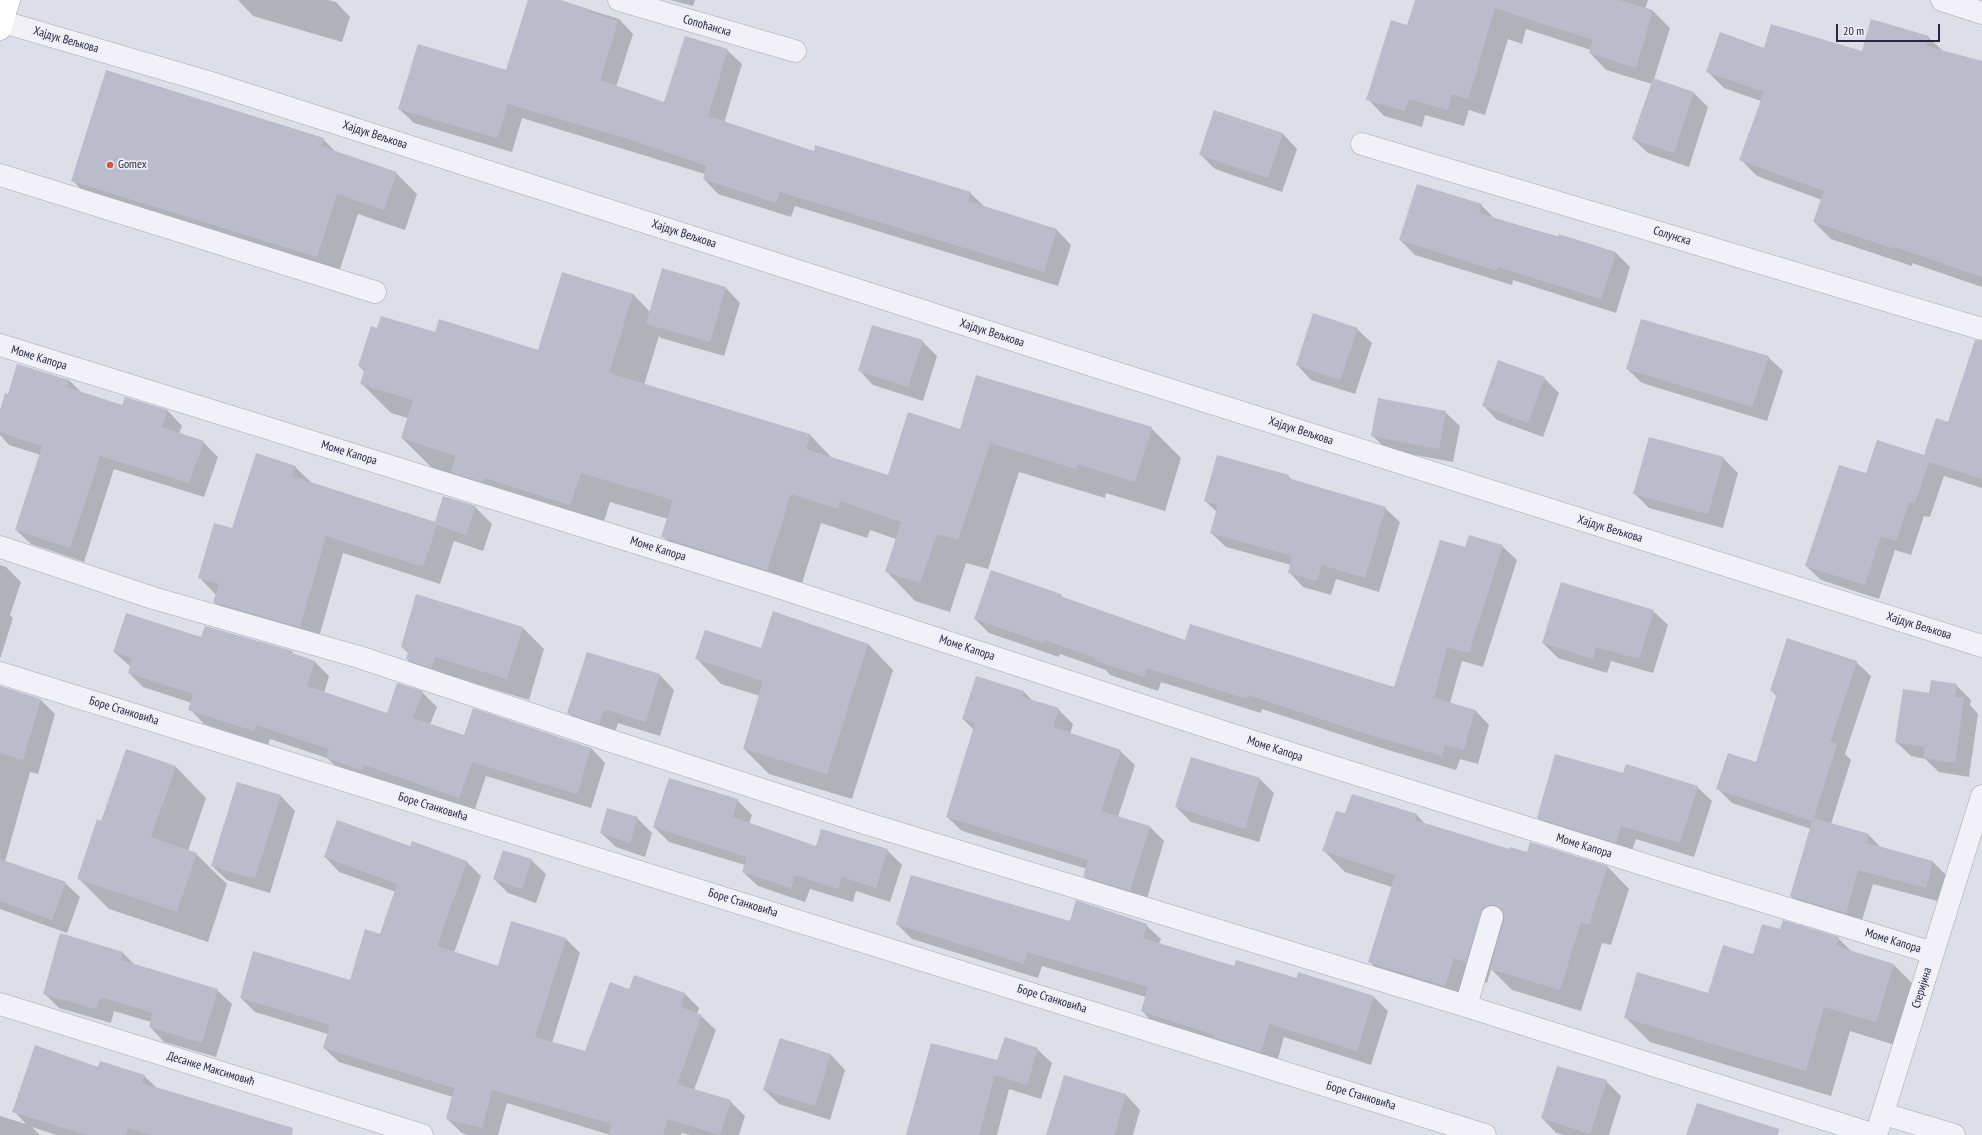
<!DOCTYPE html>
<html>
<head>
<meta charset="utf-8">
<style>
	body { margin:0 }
	#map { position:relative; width:1982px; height:1135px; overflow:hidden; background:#dedee9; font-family:"PT Sans Narrow",sans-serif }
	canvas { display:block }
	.scale { position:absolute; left:1836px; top:24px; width:104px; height:18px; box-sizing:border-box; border:2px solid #262641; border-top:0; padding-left:5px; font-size:12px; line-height:14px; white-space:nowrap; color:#262641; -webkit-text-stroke:3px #eeeef6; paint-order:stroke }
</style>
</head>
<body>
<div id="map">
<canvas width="1982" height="1135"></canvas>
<div class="scale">20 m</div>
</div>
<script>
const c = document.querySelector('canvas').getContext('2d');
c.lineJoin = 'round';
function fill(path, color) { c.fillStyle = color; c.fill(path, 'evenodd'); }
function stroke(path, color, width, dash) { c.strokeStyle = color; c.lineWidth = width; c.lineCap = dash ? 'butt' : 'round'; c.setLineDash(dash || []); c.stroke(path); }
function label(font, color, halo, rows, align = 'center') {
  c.font = font + ' "PT Sans Narrow",sans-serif'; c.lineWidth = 3.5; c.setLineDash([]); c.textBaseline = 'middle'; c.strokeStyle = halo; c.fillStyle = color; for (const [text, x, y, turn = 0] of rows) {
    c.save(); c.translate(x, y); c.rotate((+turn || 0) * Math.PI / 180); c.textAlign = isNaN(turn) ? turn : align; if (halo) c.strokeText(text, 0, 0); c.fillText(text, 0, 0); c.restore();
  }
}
const shadow = new Path2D(`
	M238,0h90l8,2 14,15 -8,25 -89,-26z
	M529,0h29l61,19 14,15 -17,53 49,16 62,-53 15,14 -18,59 90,29 156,41 15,14 72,23 14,15 -13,41 -263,-80 -4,11 -73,-23 -14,-15 1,-5 -183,-56 -10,34 -98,-29 -15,-14 107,-37z
	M670,0h25l-2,6z
	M1416,0h232l-3,9 8,2 17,17 -16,51 40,14 14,14 -19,60 -41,-14 -15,-14 19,-55 -46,-14 -16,-17 1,-3 -65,-21 -4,15 -14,-5 -23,76 -16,-5 -5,16 -39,-11 -3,12 -38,-11 -16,-17 40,-73z
	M1928,37l15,14 39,11v225l-70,-24v3l-81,-27 -17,-17 8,-22 -65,-24 -17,-17 21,-58 -37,-13 -17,-17 57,-22 98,4z
	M1214,111l69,23 14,15 -15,43 -67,-23 -15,-15z
	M323,139l14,14 59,20 21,21 -12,36 -47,-16 -21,64 -243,-76 -21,-21z
	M1481,205l14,14 120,33 15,15 -14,46 -103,-33 -1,5 -97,-30 -15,-15z
	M662,270l64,18 14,15 -16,53 -63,-18 -2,-2 -15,49 166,50 23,24 56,18 71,-46 191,-3 30,30 -16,53 -59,-18 -1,5 -86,-26 -31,97 -22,-6 -16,49 -35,-11 -29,-30 10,-32 -26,-9 -3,8 -46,-15 -24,76 -105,-33 -29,-30 5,-17 -58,-17 -10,32 -168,-66 -30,-30 6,-20 -17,-5 -30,-30 4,-11 -6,-6 19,-37 57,4 104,19 94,-58 17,18z
	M1357,329l15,14 -17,51 -44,-14 -14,-15z
	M922,341l15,15 -14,45 -50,-16 -14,-15z
	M1768,357l15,14 -16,50 -125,-38 -15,-14z
	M1982,357v131l-38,-12 -14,41 -6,-1 -13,39 -16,-5 -16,49 -58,-19 -15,-14 61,-91 57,-19 24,-33z
	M1544,378l15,15 -16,44 -46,-17 -14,-15z
	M69,380l12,12 41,15 46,4 14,15 -3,8 24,8 15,15 -14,40 -90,-28 -30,93 -53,-18 -15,-14 25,-75 -32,-10 -9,-10v-21l9,-19z
	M1445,412l15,14 -7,36 -66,-12 -15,-15z
	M1723,458l15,15 -15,55 -74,-20 -15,-15z
	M295,467l17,16 123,40 40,-16 17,17 -9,27 -29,-10 -14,43 -97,-31 -26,91 -86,-25 -17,-17 2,-7 -17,-18 34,-48z
	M1288,476l5,5 92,27 15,14 -21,70 -43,-13 -5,16 -28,-8 -14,-15 2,-7 -65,-18 -15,-14 6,-21 -12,-11z
	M1502,546l15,14 -34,107 -21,-6 -12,42 25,7 14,15 -11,39 -18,-5 -4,11 -68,-20 -126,-41 -1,4 -100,-31 -3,9 -48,-16 -4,-5 -46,-16 -1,3 -70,-24 -14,-14 85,-25 5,5 121,43 208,46 72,-140z
	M0,565l6,2 15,15 -11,33 3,3 -13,41z
	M1653,611l15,14 -15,48 -42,-12 -4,12 -49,-15 -15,-15z
	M774,613l94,31 25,26 -41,129 -83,-25 -25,-25 16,-53 -39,-12 -25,-26 65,-8z
	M523,628l21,21 -15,51 -72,-22 -29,2 -21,-21 2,-5 -7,-7z
	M201,639l91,13 4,4 19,6 14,14 -5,17 63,21 35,-22 15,15 -7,18 34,12 127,11 14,15 -14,45 -105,-32 -12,36 -96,-33 -2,5 -34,-12 -15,-14 -57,-19 -2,6 -64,-21 -14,-15 2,-6 -49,-16 -14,-14 2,-6 -17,-15z
	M587,653l73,22 14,15 -14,46 -42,-13 -5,15 -30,-11 -15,-14z
	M1856,662l15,14 -26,78 6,6 -20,64 38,11 12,13 52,14 14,14 -6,26 -68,-18 -13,43 -55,-17 -14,-14 20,-67 -79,-26 -15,-15 40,-25 20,-66 -6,-7z
	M1956,685l15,15 -1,5 8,9 -9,63 -30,-5 -14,-13 -14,-3 -15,-14 34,-48z
	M0,687l41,13 14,14 -17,60 -8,-2 -25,90 60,21 15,14 -13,36 -67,-24z
	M1024,692l9,9 25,8 15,15 -3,10 50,17 15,14 -17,52 32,10 14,14 -19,64 -46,-14 -15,-15 3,-7 -125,-38 -15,-14 27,-87 -11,-11z
	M127,750l49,17 30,31 -18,53 8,3 31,30 -19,58 -99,-33 -30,-30 23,-57z
	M1624,774l73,13 15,14 -18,56 -58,-18 -6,17 -77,-24 -15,-14z
	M1260,779l14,14 -15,49 -68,-20 -15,-15z
	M238,783l43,13 14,15 -25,82 -43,-13 -15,-14z
	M1352,795l65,20 8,9 85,26 98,17 21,22 -18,56 -9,-2 -21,68 -69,-21 -21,-21 -4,14 -12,-4 -8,28 -77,-24 -21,-22 23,-74 -47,-15 -21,-21 22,-36z
	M737,800l15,15 -3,9 68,23 70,3 15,15 -12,37 -34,-11 -3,11 -43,-13 -5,13 -47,-16 -15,-14 2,-7 -76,-23 -15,-15z
	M637,818l15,15 -7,24 -29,-10 -15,-14z
	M411,848l55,13 15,15 -27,77 44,14 67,-29 15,15 -28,90 33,9 45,-62 5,-14 50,18 14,14 -2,6 4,2 15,14 -22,60 36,11 15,15 -6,19h-49l-8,-2 -1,2h-71l-103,-32 -9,32h-30l-6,-2 -15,-14 6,-22 -114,-35 -15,-14 4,-14 -73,-22 -14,-14 110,-17 30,-46 15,-43 -57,-20 -14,-15z
	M531,860l15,14 -10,29 -28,-10 -14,-14z
	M1071,922l75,3 15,14 -2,5 76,24 62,11 77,18 14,14 -17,54 -87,-28 -8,29 -120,-40 -14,-15 4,-14 -104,-31 -4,12 -126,-39 -15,-15z
	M1781,931l57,7 14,14 42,13 25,25 -18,57 -51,-16 -19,65 -181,-54 -25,-25 84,-23z
	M61,935l62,18 13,13 81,24 15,14 -16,53 -52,-15 -14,-15 1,-5 -37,-11 -3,12 -52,-15 -15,-15z
	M780,1040l51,15 14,15 -15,50 -51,-16 -15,-14z
	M1037,1049l15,14 -11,36 -32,-10 -12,46h-89l90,-73z
	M99,1068l45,8 13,12 131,47h-231l-25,-8 8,8h-40v-19l26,8 -12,-13z
	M1064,1076l62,19 14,15 -7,25h-83z
	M1606,1081l15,15 -12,39h-45l-8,-2 -14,-15z`);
const building = new Path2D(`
	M528,0h33l27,9 -1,2 31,10 -18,59 64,22 21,-66 43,13 -20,67 106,35 1,-6 156,47 -3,9 89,28 -13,43 -264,-80 -4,11 -73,-24 4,-13 -85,-29 -114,-33 -11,34 -99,-29 20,-65 88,26z
	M1415,0h204l34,10 -17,58 -47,-15 4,-13 -98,-32 -27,91 -16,-5 -4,16 -39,-11 -4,12 -39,-11 25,-80 16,5z
	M1871,19l58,17 -3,10 56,15v216l-87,-30v2l-82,-27 11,-31 -85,-31 25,-68 -58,-20 14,-40 44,16 7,-24 91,27z
	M106,70l218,68 -3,8 76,26 -13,38 -47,-16 -20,63 -246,-76z
	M1653,78l41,14 -20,61 -42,-14z
	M1214,110l69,23 -15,45 -69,-23z
	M1417,184l65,20 -3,9 79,24 1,-3 57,18 -15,47 -103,-32 -1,4 -98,-31z
	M662,268l64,19 -16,55 -64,-18z
	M562,272l71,22 -24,79 201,61 -4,15 82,26 20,-63 52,17 16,-54 176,52 -17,55 -58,-18 -1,5 -86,-26 -32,97 -21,-6 -17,49 -35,-11 16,-50 -61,-21 -2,8 -47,-15 -24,76 -106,-33 12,-37 -92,-27 -11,32 -85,-27 -2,4 -32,-10 5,-16 -55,-18 12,-38 -53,-16 5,-16 -7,-2 13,-40 6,2 4,-12 54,16 4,-13 99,31z
	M1313,313l45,15 -18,52 -44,-15z
	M1641,319l128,37 -17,51 -126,-38z
	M872,325l51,15 -15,47 -50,-16z
	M1975,340l7,1v138l-53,-17 -14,41 -6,-1 -13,39 -15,-5 -16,49 -60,-19 34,-101 27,8 11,-33 47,15 12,-37 12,4z
	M1498,360l47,17 -17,46 -46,-17z
	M17,364l52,16 -2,7 55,18 3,-8 43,13 -6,17 42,14 -15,42 -89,-27 -30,92 -55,-18 27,-84 -42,-14v-22l5,-17 3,1z
	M1378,398l68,13 -7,38 -68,-13z
	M1649,437l75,20 -16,57 -75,-20z
	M256,453l40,13 -4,10 143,46 8,-26 33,10 -10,29 -29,-10 -14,42 -97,-31 -26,91 -87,-25 6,-18 -21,-6 16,-55 18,5z
	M1217,455l72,20 -1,3 98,29 -21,71 -43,-13 -5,16 -29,-8 4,-17 -82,-23 8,-28 -14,-4z
	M1469,535l34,10 -34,108 -22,-6 -13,51 41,12 -11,40 -19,-5 -3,11 -69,-20 -125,-41 -1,4 -100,-31 -3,9 -50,-17 1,-2 -50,-18 -1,3 -70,-24 17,-49 70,24 -1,2 125,44 5,-16 204,63 46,-147 25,7z
	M1561,582l93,28 -15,49 -43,-12 -3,12 -51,-16z
	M416,594l107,33 -16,52 -72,-22 -4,11 -25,-9 3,-9 -8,-3z
	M773,611l95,33 -41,130 -84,-25 20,-68 -68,-22 10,-29 56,18z
	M126,613l75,24 4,-11 88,25 -1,2 23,8 -8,25 80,27 10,-30 26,8 -10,27 51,17 9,-27 118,40 -14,46 -105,-32 -13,36 -95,-33 -2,5 -36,-12 3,-9 -73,-24 -2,6 -66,-21 5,-16 -65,-21 4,-15 -19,-6z
	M1787,638l70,23 -27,81 7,2 -23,74 55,16 -2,9 66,18 -7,27 -68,-18 -12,43 -56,-17 22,-75 -96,-32 12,-36 28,9 21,-69 -7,-2z
	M587,652l73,22 -14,48 -42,-13 -5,15 -32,-11z
	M976,676l48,15 -2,6 37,11 -6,19 68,23 -20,61 49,15 -20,65 -47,-15 5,-16 -142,-43 29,-94 -13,-4z
	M1931,680l26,4 -2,13 9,1 -9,65 -32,-5 2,-11 -30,-5 8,-53 26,4z
	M0,686l41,13 -18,61 -23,-7z
	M126,749l50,17 -25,71 46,16 -20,59 -100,-33 20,-60 4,2z
	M1555,754l68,19 3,-9 72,22 -18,57 -59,-17 -5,17 -79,-25z
	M1191,757l69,21 -15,51 -70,-22z
	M669,778l69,21 -5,18 83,29 5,-17 67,20 -12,39 -34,-11 -4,12 -43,-14 -4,13 -49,-16 5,-15 -94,-30z
	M237,782l44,13 -26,84 -44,-13z
	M1352,794l65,20 -2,6 94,29 1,-2 17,5 3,-10 78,24 -19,59 -8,-3 -21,68 -70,-21 14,-49v-6l-3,-5 -6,-4h-6l-6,3 -17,54 -12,-4 -9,28 -77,-24 27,-87 -73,-24 14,-40 9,2z
	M607,808l31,9 -8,26 -30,-10z
	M337,820l73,26 2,-5 55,20 -30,85 61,20 13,-45 55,17 -31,99 50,14 25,-69 19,7 5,-14 51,18 -4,14 21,8 -25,69 54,16 -11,35 -52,-16 -5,16h-54l3,-11 -120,-34 -10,38 -36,-9 8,-31 -131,-40 7,-23 -90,-27 13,-47 97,29 15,-51 15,5 17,-50 -73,-27z
	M503,850l29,9 -10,30 -29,-10z
	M0,859l66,23 -14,38 -52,-19z
	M911,875l159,46 6,-21 71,24 -4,14 91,28 2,-6 61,18 1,-6 76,24 -17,55 -88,-27 -8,28 -48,-15 1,-2 -73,-24 7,-24 -121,-35 -3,12 -128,-40z
	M1783,920l56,17 -3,9 58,18 -18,58 -52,-15 -18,64 -182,-53 13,-46 71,21 15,-48 30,9 9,-30 18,5z
	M60,933l63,19 -2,8 97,29 -16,54 -53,-16 4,-14 -53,-16 -4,12 -53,-15z
	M1005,1037l33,11 -11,37 -32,-10 -16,60h-73l25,-92 66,17z
	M780,1038l51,16 -16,52 -52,-16z
	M35,1045l63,22 2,-6 45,14 -3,8 151,45 -1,7h-141l-23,-7 -2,7h-39l-75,-23z
	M1557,1066l50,14 -17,54 -49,-16z
	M1064,1075l62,19 -12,41h-68z
	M1697,1103l82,26 -1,6h-92z`);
const minor = new Path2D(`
	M619,0l176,51
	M1942,0l40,13
	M0,21l208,61 902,289 872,275
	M1362,144l620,185
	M0,175l375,117
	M0,345l769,239 482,157 423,133 259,79
	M0,547l153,51 206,59 246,82 260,84 601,183 409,129
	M0,673l1485,462
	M0,1004l422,131
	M1466,1006l26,-89
	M1884,1114l70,21
	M1876,1135l106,-339`);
const major = new Path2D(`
	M0,29l9,-29`);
const markers = [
	[110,165,4,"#d95738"]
];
const streetNames = [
	["Сопоћанска",707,26,16],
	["Хајдук Вељкова",66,40,16],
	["Хајдук Вељкова",375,135,18],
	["Хајдук Вељкова",684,234,18],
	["Солунска",1672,236,17],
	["Хајдук Вељкова",992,333,18],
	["Моме Капора",39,358,17],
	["Хајдук Вељкова",1301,431,18],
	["Моме Капора",349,453,17],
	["Хајдук Вељкова",1610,529,17],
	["Моме Капора",658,549,17],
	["Хајдук Вељкова",1919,626,17],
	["Моме Капора",967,648,18],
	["Боре Станковића",124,711,17],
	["Моме Капора",1275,749,18],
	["Боре Станковића",433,807,17],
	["Моме Капора",1584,846,17],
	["Боре Станковића",743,903,17],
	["Моме Капора",1893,941,17],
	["Стеријина",1922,988,-73],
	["Боре Станковића",1052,999,17],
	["Десанке Максимовић",211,1069,17],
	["Боре Станковића",1361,1096,17]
];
const poiNames = [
	["Gomex",118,165]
];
fill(shadow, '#0003');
fill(building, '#bbc');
stroke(minor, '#a7a7b7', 23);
stroke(major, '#9c9eb6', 23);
stroke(minor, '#f1f1f7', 22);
stroke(major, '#fff', 22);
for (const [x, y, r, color] of markers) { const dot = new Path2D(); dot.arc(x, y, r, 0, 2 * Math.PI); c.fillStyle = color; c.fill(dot); stroke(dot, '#eeeef6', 1.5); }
label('12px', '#262641', '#eeeef6', streetNames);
label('12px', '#262641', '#eeeef6', poiNames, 'left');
</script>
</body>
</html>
